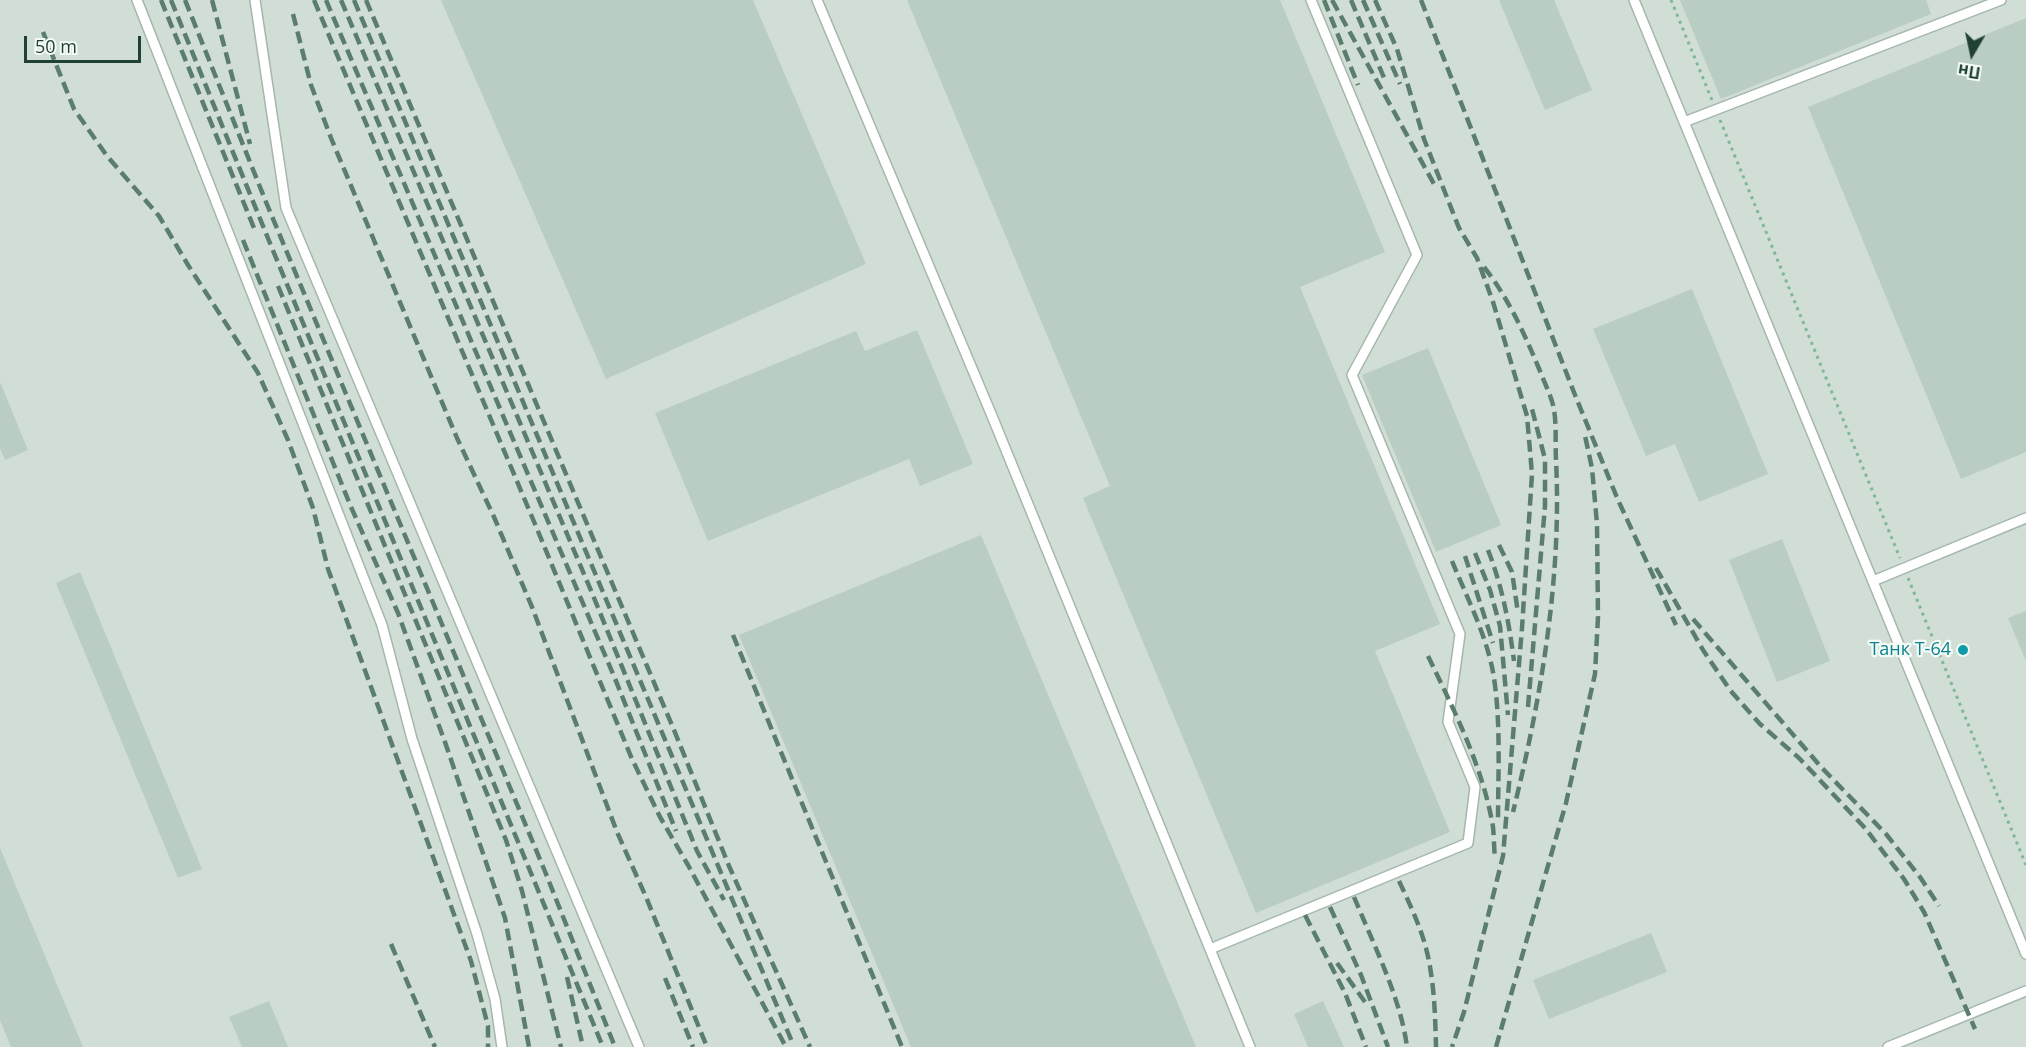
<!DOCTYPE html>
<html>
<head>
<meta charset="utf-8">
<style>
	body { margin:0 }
	#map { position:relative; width:2026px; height:1047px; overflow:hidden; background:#e3eee7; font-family:"Open Sans",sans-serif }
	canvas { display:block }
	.north { position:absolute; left:1942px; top:24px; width:60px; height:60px; -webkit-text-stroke:4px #f4faf6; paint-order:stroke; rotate:189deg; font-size:16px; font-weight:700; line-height:24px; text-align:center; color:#204233 }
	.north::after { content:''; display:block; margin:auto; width:21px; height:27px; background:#204233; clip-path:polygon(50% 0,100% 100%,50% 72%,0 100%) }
	.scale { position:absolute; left:24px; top:36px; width:117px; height:27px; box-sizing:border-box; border:3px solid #204233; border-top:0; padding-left:8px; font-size:18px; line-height:21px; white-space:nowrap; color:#204233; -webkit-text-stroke:4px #f4faf6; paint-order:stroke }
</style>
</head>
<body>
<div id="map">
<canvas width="2026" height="1047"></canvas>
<div class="north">Пн</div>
<div class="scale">50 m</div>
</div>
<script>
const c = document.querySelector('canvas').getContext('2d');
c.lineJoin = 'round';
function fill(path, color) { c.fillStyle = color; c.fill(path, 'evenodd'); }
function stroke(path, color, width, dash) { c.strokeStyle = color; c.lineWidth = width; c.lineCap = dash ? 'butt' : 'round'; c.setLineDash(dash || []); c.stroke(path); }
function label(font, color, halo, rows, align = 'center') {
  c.font = font + ' "Open Sans",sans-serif'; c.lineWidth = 4.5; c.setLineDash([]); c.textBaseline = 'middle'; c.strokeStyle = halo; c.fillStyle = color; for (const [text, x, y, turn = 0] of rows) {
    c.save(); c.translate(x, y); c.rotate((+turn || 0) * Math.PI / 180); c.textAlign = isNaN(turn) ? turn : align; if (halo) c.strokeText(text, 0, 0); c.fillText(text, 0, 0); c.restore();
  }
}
const built = new Path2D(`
	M0,0h2026v1047h-2026z`);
const building = new Path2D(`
	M441,0h312l113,264 -260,115z
	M907,0h373l105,252 -85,35 140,337 -65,27 75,181 -194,81 -173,-415 27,-12z
	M1499,0h55l38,90 -47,20z
	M1680,0h246l5,14 -210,85z
	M2026,18v434l-65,27 -153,-372z
	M1692,289l76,185 -69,28 -24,-58 -29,12 -53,-127z
	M917,330l56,134 -53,22 -11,-27 -201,82 -53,-128 201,-82 9,20z
	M1428,348l73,177 -65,27 -74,-177z
	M0,382l28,68 -23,10 -5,-12z
	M981,535l215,512h-285l-172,-412z
	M1782,539l48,122 -53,21 -48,-122z
	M80,572l122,297 -24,9 -122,-295z
	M2026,611v50l-18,-43z
	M0,848l83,199h-72l-11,-27z
	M1651,933l16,39 -118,47 -16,-39z
	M269,1001l19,46h-46l-13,-30z
	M1323,1001l21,46h-36l-14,-33z`);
const path = new Path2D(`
	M1671,0l41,100
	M1720,120l180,438
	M1908,578l118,287`);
const lane = new Path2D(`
	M137,0l245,625 30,114 65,195 18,65 7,48
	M255,0l31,208 353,839
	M817,0l175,416 258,631
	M1634,0l392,954
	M1684,122l317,-122
	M1873,581l153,-63
	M1210,949l258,-106 7,-56 -27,-65 12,-88 -108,-259 65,-120 -106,-255
	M1888,1047l138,-56`);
const rail = new Path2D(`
	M161,0l93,228
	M171,0l103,253 329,794
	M185,0l81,202 278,667 71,178
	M212,0l38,144
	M314,0l221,524 97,235 28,58 28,48 98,182
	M326,0l290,681 60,150
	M341,0l251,593 105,258 27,49
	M354,0l439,1044
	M366,0l308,730 55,136 81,181
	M1324,0l34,85
	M1332,0l102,184
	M1351,0l34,80
	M1363,0l37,84
	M1375,0l22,49 27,90 35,89 18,30 16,44 34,114 5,58 -10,154 -19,228 -39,156 -12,35
	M1421,0l154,395 43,105 58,125
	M293,14l18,71 20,53 126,300 37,79 38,90 85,225 29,65 61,150
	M43,32l31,77 33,47 52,60 29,49 70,108 30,67 25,68 15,61 143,392 17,65v21
	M243,240l108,267 47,106 48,132 59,173 24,129
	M1484,267c25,32 40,66 56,104 4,11 10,22 13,34 4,16 2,37 3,55 6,117 -15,239 -43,352
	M278,286l228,554 16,51 39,156
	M1499,545l13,27 6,41
	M1488,550c14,36 21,72 26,111
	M1475,553l15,37 10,36 8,89
	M1465,556l28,87
	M1452,561c15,37 36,77 42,117 7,47 4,96 4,144
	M1656,568l47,82 27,40 30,34 39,34 66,70 39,51 20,33 51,117
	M1693,619l129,149 64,66 34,43 19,29
	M733,635l169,412
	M1428,656c26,54 55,111 65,171 1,10 1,22 2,32
	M1528,707l17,-201v-47l-13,-50
	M1399,881c8,17 16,34 22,51 13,36 14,77 15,115
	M1354,897c19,46 47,102 53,150
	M1330,907l31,68 27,72
	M1305,915l40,78 21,54
	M391,944l44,103
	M1337,963l28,39
	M567,977l16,70
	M665,978l28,69
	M1496,1047l70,-244 29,-129 3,-57 -1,-93 -5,-56 -7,-32`);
const markers = [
	[1963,650,6,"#0f9aa8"]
];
const cultureNames = [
	["Танк Т-64",1951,650]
];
fill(built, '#d1ded6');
fill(building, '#bacdc2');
stroke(lane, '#a5b7ad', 12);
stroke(path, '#7fb69c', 3, [3, 4.5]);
stroke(lane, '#fff', 9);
stroke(rail, '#5b7d6e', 4.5, [12, 6]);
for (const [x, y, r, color] of markers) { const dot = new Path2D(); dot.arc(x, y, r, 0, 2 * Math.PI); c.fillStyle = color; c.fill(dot); stroke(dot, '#f4faf6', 2); }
label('18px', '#0d838f', '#f4faf6', cultureNames, 'right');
</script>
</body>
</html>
